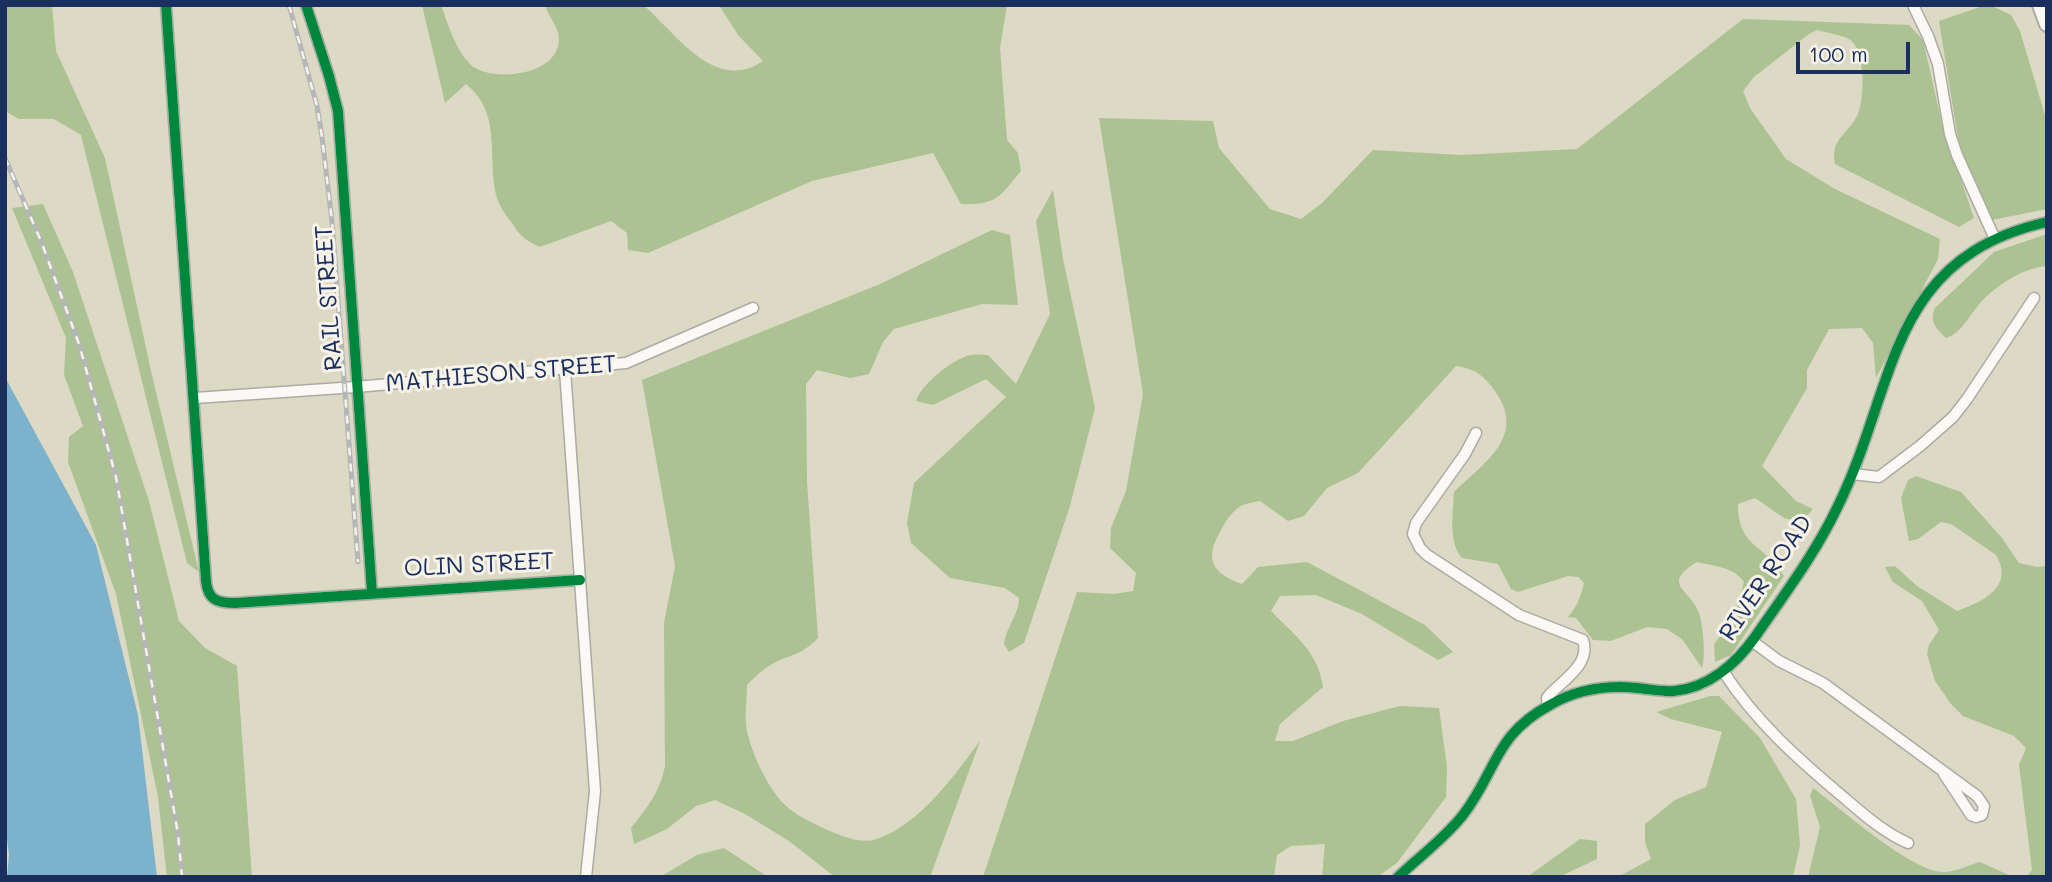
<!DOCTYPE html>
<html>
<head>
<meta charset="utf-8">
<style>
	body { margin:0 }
	#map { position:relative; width:2052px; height:882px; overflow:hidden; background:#dcd9c5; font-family:Mali,sans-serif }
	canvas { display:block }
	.frame { position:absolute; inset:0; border:7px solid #1b2f5e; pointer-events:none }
	.scale { position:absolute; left:1796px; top:42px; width:114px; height:32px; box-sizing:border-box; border:4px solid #1b2f5e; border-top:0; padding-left:9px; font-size:21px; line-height:24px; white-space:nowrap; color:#1b2f5e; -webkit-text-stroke:5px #f7f3e8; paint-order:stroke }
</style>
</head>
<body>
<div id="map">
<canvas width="2052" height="882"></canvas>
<div class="frame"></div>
<div class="scale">100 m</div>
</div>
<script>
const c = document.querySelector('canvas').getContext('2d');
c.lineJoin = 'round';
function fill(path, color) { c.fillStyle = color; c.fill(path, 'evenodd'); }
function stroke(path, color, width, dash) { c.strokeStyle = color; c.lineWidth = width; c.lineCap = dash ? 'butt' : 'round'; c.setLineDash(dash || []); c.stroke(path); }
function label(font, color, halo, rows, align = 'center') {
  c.font = font + ' Mali,sans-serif'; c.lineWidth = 6; c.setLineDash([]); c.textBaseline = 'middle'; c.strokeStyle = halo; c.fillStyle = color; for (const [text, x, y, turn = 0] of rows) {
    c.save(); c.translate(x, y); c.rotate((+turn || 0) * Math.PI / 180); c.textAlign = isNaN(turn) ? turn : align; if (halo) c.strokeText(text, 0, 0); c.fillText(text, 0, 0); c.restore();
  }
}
const forest = new Path2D(`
	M5,5h47l4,46 49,107 46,213 48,201 -12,-9 -106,-428 -27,-16h-35l-14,-8z
	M422,5h19c7,19 14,44 29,59 18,19 89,13 89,-25 0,-13 -11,-22 -14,-34h97c9,5 16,15 24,22 26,27 59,60 97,34l-25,-26 -19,-30h288l-7,43 7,92 11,13 3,18c-22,26 -23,34 -60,33l-28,-51 -121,28 -164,72 -20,-3 -1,-17 -16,-12 -71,26c-14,-6 -20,-11 -28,-24 -8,-10 -15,-20 -17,-33 -7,-40 6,-77 -29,-106l-21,19z
	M1983,6l11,1 17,8 9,16 27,91v87l-55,11 -33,-75 -20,-124z
	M1743,19l166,6 14,15 19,84 32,94 -15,9 -124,-63c-5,-25 13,-30 22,-48 8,-15 9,-68 -8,-77 -10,-5 -23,-6 -32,-9l-8,4 -55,43 -11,14 7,17 36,51 49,30 105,50 -2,20 -62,119 -3,-35 -11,-15 -33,1 -22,41v18l-45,78 34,35 17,8 -12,13 -17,-4 -29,-20 -17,6c0,45 27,39 46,72l-53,79 -16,7 -1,-18 21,-28 9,-34c-10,-15 -30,-16 -47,-20 -38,23 -5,28 2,51 4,13 7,43 3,55l-20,-29 -15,-10 -20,-2 -36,14 -18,-1 -17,-22 -8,-1c9,-10 13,-21 16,-34l-6,-6 -10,-1 -50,16 -7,-3 -13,-25 -36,-6c-14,-17 -9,-45 -8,-66 31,-30 73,-56 41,-101 -12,-16 -19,-22 -39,-25l-98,107 -31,15 -23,28 -16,5 -28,-20c-5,1 -12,2 -17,4 -10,5 -17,15 -22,25 -17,29 -10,43 21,54l16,-17 49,-5 118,63 28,27 -15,8 -76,-46 -46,-19 -36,1 -9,15c24,25 47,40 52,76l-43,37 -5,17h18l50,-20 57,-15 39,2 8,59 -1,30 -49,66 -20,14h-55l3,-33 -34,2 -14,9 -3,22h-291l94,-285 37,2 19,-3 3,-18 -26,-25 1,-20 15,-37 17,-97 -44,-276 114,3 6,27 51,61 31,10 21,-16 51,-53 88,5 116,-6z
	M1053,190l10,69 32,149 -25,98 -46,137 -15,9 -5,-8c2,-17 15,-29 15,-46l-14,-10 -55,-10 -39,-35 -4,-20 7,-40 92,-86 -20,-18 -53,26 -17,-4c5,-16 37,-43 55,-46 5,-1 12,0 17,0l28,29 34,-70 -14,-93z
	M43,204l30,68 76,229 30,120 26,27 32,18 15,211h-85l-9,-80 -42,-203 -48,-132 1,-25 14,-11 -19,-51 2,-37 -54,-130z
	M992,230l18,5 8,70 -36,-1 -88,25 -11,13 -14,32 -19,4 -33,-8 -11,14 1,98 11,156c-18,18 -24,15 -44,25 -11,6 -19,14 -27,22 0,13 -2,26 -1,38 1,22 22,66 38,81 11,11 27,18 41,25 14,6 36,16 52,10 43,-15 77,-63 103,-98l-50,136h-95l-46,-36 -44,-27 -30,-14 -19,6 -29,23 -33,15 -3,-16c16,-20 29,-36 34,-62l-1,-143 11,-57 -33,-186 238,-96z
	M2047,234v32c-23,2 -47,17 -63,33 -13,12 -21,34 -38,39 -10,-10 -17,-16 -11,-30l59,-56z
	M1916,476l45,16 41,46 17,25 18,4 10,-1v311h-21l6,-7 -13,-105 7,-17 -12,-12 -51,-20 -12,-12 -16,-23 -8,-27 2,-9 10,-15 -17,-29 -29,-19 -8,-15 10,-1 22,20 40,25c25,-9 58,-24 39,-56l-45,-31 -10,-2 -23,17 -9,2 -8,-43 7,-18z
	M1710,696h9l41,42 36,61 4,46 -7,32h-175l33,-18 -6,-17v-18l30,-24 31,-13 16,-55 -51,-13 -15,-7z
	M1813,788c27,20 100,85 131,84 11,0 25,-7 36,-10l33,15h-205l12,-50 -10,-31z
	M1580,839l17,2v18l-38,18h-32z
	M724,848l44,29h-108l37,-22z`);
const water = new Path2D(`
	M5,377l91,168 42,170 19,162h-150l2,-22 -4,-31z`);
const minor = new Path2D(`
	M166,5l40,576c2,19 11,22 29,22l345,-23
	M306,5l23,71 9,35 34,482
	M1913,5l15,31 10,28 12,70 7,21 38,84
	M565,370l30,421 -9,86
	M195,398l161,-11 270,-24 127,-55
	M1476,433l-11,21 -49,69 -3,11 7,14 7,7 92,60 64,25c8,23 -18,39 -33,54l-3,4 1,8
	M1852,474l27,3 41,-31 33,-29 14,-18 67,-101
	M1752,641l27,20 44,22 154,113 7,10 -2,9 -6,2 -5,-2 -27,-41
	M1723,671c32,50 75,88 119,125 20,17 42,37 66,47
	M1398,877c21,-20 47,-39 65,-62 34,-44 31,-80 87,-110 26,-15 57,-20 87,-17 12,1 25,4 37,3 34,-3 62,-27 81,-54 29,-42 60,-83 82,-129 61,-122 48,-249 210,-286`);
const highway = new Path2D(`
	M2040,5l7,19`);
const rail = new Path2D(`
	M289,5l28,101 5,31 10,85 26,340
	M5,158l36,83 38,103 37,133 62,357 4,43`);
const cycleway = new Path2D(`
	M166,5l40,576c2,19 11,22 29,22l345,-23
	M306,5l23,71 9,35 34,482
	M1398,877c21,-20 47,-39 65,-62 34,-44 31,-80 87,-110 26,-15 57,-20 87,-17 12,1 25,4 37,3 34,-3 62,-27 81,-54 29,-42 60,-83 82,-129 61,-122 48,-249 210,-286`);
const streetNames = [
	["RAIL STREET",329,298,-94],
	["MATHIESON STREET",501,374,-5],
	["OLIN STREET",479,565,-3],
	["RIVER ROAD",1766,578,-56]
];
fill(forest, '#acc292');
fill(water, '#7cb2cb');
stroke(minor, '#acaba3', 13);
stroke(highway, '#acaba3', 18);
stroke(minor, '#faf9f6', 10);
stroke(highway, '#faf9f6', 14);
stroke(rail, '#b4b6b8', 5);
stroke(rail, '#f7f3e8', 2.5, [8]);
stroke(cycleway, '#00873e', 10);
label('24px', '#1b2f5e', '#f7f3e8', streetNames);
</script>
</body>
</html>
